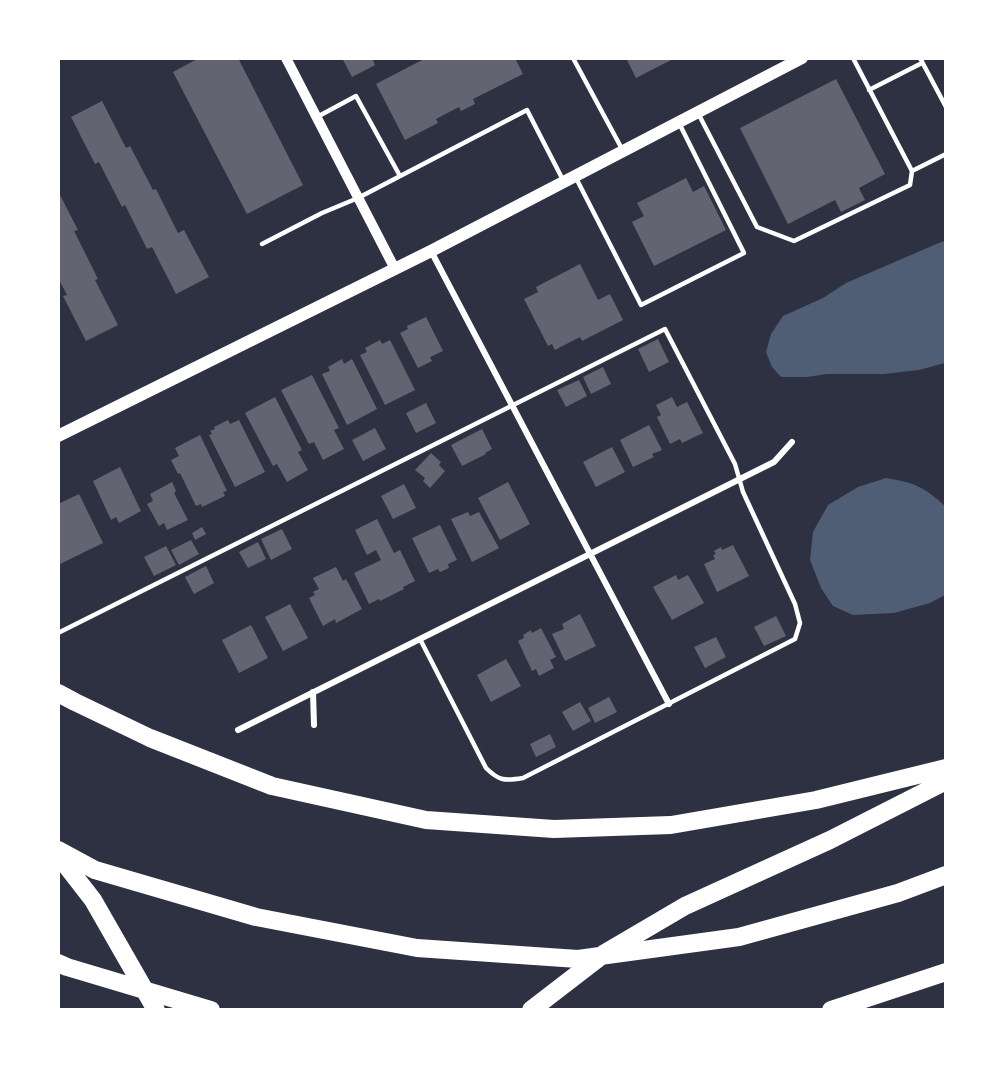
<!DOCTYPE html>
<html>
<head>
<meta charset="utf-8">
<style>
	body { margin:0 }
	#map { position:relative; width:1004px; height:1068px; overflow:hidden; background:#2d3142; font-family:Commissioner,sans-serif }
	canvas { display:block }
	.frame { position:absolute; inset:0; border:60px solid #fff; pointer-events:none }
</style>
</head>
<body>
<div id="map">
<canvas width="1004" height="1068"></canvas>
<div class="frame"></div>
</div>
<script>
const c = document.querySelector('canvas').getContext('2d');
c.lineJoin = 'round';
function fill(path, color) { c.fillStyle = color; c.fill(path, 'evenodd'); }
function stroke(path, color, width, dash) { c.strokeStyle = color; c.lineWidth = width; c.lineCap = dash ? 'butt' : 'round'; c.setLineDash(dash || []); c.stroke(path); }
const water = new Path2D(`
	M945,241v122l-26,7 -35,4h-57l-20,3h-26l-9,-10 -6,-15 5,-18 12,-18 40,-18 23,-15 95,-41z
	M886,478c29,5 37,8 59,28v89l-15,8 -36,10 -41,2 -20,-9 -12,-18 -11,-28 3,-28 15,-27 30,-18z`);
const building = new Path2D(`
	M199,58h39l65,127 -56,29 -74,-142z
	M342,58h30l3,7 -23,12z
	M426,58h89l8,16 -50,25 2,5 -14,7 -2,-4 -23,12 2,4 -33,17 -29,-56z
	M626,58h49l-39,20z
	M836,79l49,95 -26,14 6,12 -24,12 -6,-12 -47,24 -48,-96z
	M102,101l24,47 4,-2 23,44 3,-1 22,44 6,-3 25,47 -33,17 -24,-47 -5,2 -22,-44 -3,2 -23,-45 -4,2 -24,-47z
	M686,178l7,14 11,-6 22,44 -72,36 -22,-44 12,-6 -7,-13z
	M58,191l20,39 -4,1 24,48 -3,1 23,45 -32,16 -23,-45 4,-1 -9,-17z
	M580,264l18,36 12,-6 13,26 -41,21 -2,-4 -25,13 -3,-6 -4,2 -24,-47 14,-7 -2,-5z
	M426,317l17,34 -13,6 2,4 -14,7 -18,-35 8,-4 -1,-3z
	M658,339l11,23 -20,10 -11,-23z
	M380,340l2,4 8,-4 25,50 -30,15 -25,-50 7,-3 -2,-4z
	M342,359l2,5 8,-5 25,50 -30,16 -25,-51 8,-3 -2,-4z
	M603,367l8,17 -20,10 -8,-17z
	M312,375l27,53 -5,2 10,19 -21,11 -9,-18 -5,2 -28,-54z
	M579,380l8,16 -21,11 -9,-17z
	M275,397l27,53 -4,2 10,18 -21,12 -10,-18 -4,2 -28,-53z
	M672,397l5,10 10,-5 16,31 -21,10 -2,-4 -10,5 -13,-27 4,-2 -5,-10z
	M426,403l10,20 -20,10 -10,-20z
	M228,420l2,4 9,-4 26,52 -30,15 -26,-52 3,-1 -2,-3 5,-2 -1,-2z
	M649,425l13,25 -10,4 2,3 -21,10 -13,-27z
	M375,428l11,21 -23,12 -11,-21z
	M482,429l10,20 -7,4 1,1 -24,12 -11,-21z
	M200,435l27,56 -4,1 2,4 -23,11 -1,-3 -5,2 -16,-33 -2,1 -7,-14 8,-4 -4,-8z
	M612,447l13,25 -29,15 -13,-25z
	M431,453l10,9 -2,3 6,6 -15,17 -7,-7 2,-3 -10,-8z
	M120,467l21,44 -22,12 -3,-6 -5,3 -18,-39z
	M172,482l4,9 -2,2 14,27 -21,10 -3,-7 -5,3 -12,-22 6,-3 -3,-7z
	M508,482l22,42 -30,16 -22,-42z
	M404,484l12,24 -23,11 -12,-23z
	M79,494l24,49 -45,22v-61z
	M468,512l2,4 9,-4 20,36 -27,14 -21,-43z
	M377,519l17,34 6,-3 15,31 -12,6 1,2 -24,12 -1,-2 -10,5 -15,-31 27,-13 -5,-10 -9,5 -12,-25z
	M440,525l17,35 -9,4 1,4 -9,4 -2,-3 -9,4 -17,-35z
	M202,527l4,7 -11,6 -3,-7z
	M282,529l10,20 -21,11 -10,-21z
	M191,540l8,14 -20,11 -8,-15z
	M258,542l8,17 -18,9 -9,-16z
	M733,545l16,31 -32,16 -13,-28 11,-5 -2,-4 3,-1 -2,-3 7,-4 1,3z
	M166,546l10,19 -22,11 -10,-19z
	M206,566l8,17 -20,11 -9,-17z
	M336,567l7,14 3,-2 16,30 -26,14 -1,-4 -12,7 -14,-28 6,-3 -2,-3 6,-3 -6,-11z
	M676,575l2,5 10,-5 16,28 -32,17 -19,-33z
	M290,604l18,34 -25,13 -18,-34z
	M580,614l16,32 -31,15 -13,-27 12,-5 -2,-5z
	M776,616l10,20 -22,10 -10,-19z
	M251,625l17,33 -29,15 -17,-33z
	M541,628l15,29 -6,3 4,8 -15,8 -3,-7 -4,2 -14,-30 6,-3 -1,-3 8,-5 1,3z
	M716,637l10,20 -21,11 -11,-21z
	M506,659l15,27 -30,16 -14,-27z
	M609,697l8,15 -22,11 -7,-15z
	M580,702l11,19 -18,10 -11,-19z
	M550,734l6,13 -20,10 -6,-13z`);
const service = new Path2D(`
	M573,58l49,91
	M920,58l26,49
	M869,90l53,-27
	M698,113l59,114 37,14 116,-56 2,-14 -59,-113
	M317,117l39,-21 44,80
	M912,171l34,-17
	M575,176l66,129 103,-52 -65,-130
	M262,244l60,-31 36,-15 169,-88 36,70
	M58,633l607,-304 70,135 8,28 52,112 5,19 -5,16 -272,139c-18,3 -24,3 -37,-10l-66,-129`);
const minor = new Path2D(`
	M431,251l238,453
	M313,692l1,33
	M238,730l536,-268 18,-20`);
const tertiary = new Path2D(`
	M286,58l109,211`);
const secondary = new Path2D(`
	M58,436l373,-185 371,-193`);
const motorway = new Path2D(`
	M58,693l17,9 75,36 122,48 154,34 128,9 117,-4 145,-25 130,-32
	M58,850l37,20 161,47 161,31 161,11 161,-22 159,-44 48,-18
	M58,855l35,45 63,110
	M58,963l9,4 144,43
	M531,1010l74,-57 80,-47 145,-66 116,-59
	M831,1010l115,-38`);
fill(water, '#4f5d75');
fill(building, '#626471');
stroke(service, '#fff', 4.5);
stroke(minor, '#fff', 6);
stroke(tertiary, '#fff', 10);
stroke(secondary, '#fff', 12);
stroke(motorway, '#fff', 18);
</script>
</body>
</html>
